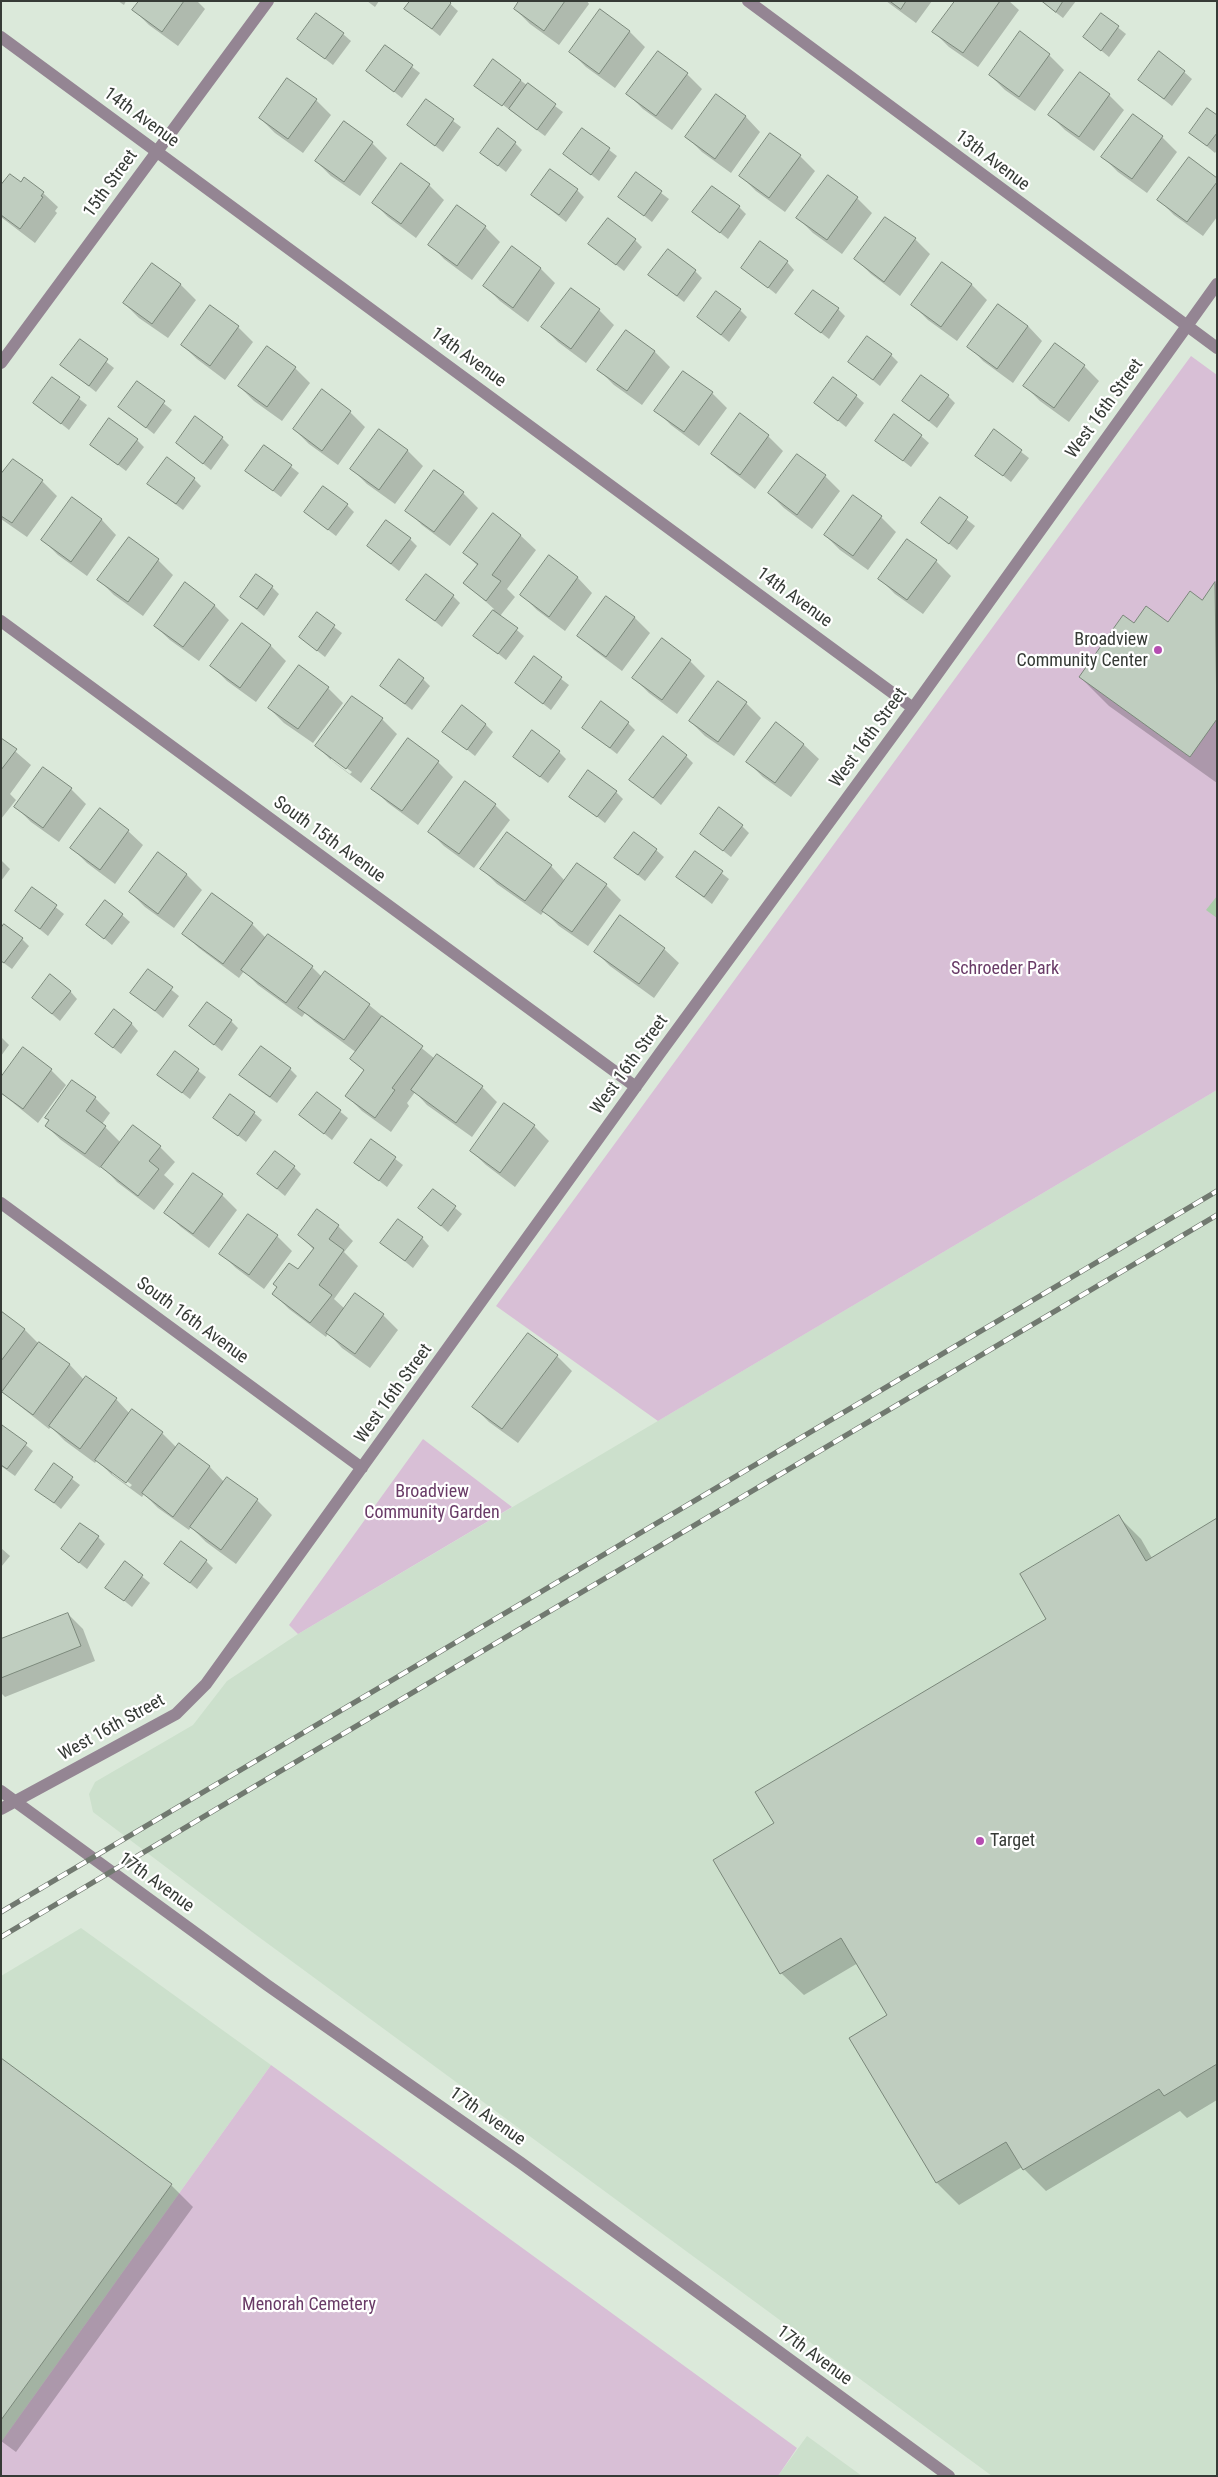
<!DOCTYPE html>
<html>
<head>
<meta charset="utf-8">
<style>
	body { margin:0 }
	#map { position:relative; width:1218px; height:2477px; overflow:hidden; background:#dbe9da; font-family:"Roboto Condensed",sans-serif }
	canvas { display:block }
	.frame { position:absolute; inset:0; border:2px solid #363b36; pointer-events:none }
</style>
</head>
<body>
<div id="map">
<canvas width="1218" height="2477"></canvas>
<div class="frame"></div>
</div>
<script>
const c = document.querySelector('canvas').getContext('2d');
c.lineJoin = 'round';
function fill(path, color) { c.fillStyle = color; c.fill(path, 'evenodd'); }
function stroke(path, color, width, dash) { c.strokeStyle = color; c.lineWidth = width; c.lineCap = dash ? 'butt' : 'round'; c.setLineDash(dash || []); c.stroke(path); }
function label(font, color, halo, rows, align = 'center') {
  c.font = font + ' "Roboto Condensed",sans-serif'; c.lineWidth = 4.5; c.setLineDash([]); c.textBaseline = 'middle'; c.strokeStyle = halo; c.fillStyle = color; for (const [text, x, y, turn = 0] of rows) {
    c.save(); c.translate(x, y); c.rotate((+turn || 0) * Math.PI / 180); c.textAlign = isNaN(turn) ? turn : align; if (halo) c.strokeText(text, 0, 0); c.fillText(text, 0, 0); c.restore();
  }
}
const built = new Path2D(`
	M1217,1090v1386h-225l-740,-544 -159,-120 -4,-18 6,-12 98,-57 34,-44 71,-47z
	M81,1928l190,137 -270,377v-466z
	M807,2436l55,40h-84z`);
const green = new Path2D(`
	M1191,356l26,19v715l-559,331 -162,-115z
	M423,1439l89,68 -214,127 -9,-9z
	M271,2065l526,383 -19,28h-777v-34z`);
const water = new Path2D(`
	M1217,896v22l-11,-8z`);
const shadow = new Path2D(`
	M118,1h8l-2,4z
	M140,1h57l8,8 -27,37 -29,-21 -15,-15z
	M367,1h12l-4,6z
	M447,1l11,10 -18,25 -34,-27z
	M521,1h66l2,3 -30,41 -29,-21 -15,-15z
	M886,1h46l-16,22z
	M956,1h53l10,9 -41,57 -29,-20 -15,-15z
	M1041,1h35l-13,17z
	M600,11l30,21 15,15 -30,41 -29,-21 -15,-15z
	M1101,14l25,20 -17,23 -24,-20z
	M343,34l8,7 -18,24 -34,-26z
	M386,47l34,26 -18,25 -34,-27z
	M1049,55l15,15 -29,41 -30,-21 -15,-15z
	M1184,72l8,7 -20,27 -33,-26z
	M687,74l15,15 -30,41 -29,-21 -15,-15z
	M1080,74l29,21 15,15 -30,41 -29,-21 -15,-15z
	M288,80l28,20 15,15 -28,38 -28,-20 -15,-15z
	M520,80l43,32 -18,24 -69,-51z
	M716,96l30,21 14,15 -29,41 -29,-21 -15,-15z
	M427,101l34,26 -18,25 -34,-27z
	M1217,117v33l-2,3 -24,-20z
	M344,123l28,20 15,15 -27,38 -29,-20 -15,-15z
	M583,130l34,26 -18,25 -34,-27z
	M1162,137l15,15 -30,41 -29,-21 -15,-15z
	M515,143l7,7 -16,22 -24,-19z
	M800,156l15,15 -30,41 -29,-21 -15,-15z
	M401,164l28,21 15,15 -28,38 -28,-21 -15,-15z
	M636,174l33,25 -17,23 -32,-25z
	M1217,179v38l-14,19 -29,-21 -15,-15z
	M21,184l22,9 15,14 -3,4 2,2 -22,30 -34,-26v-29z
	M577,190l7,7 -18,25 -34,-27z
	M857,198l15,15 -30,41 -29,-21 -15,-15z
	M739,207l7,7 -18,25 -34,-27z
	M485,227l15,15 -28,38 -28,-21 -14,-15z
	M915,239l15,15 -30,42 -29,-22 -15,-15z
	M635,240l7,7 -18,24 -34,-27z
	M787,262l7,8 -18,24 -34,-27z
	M942,264l30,21 15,15 -30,41 -29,-21 -15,-15z
	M152,265l29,20 15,15 -28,38 -29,-20 -15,-15z
	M541,269l14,14 -27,39 -28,-21 -15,-15z
	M695,271l7,7 -18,24 -34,-27z
	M210,306l28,21 15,15 -28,38 -28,-21 -15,-14z
	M838,309l7,7 -16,23 -32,-25z
	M599,310l15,15 -28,38 -28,-21 -15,-15z
	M740,310l7,7 -18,25 -30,-25z
	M1028,326l14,15 -29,42 -30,-22 -14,-15z
	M627,332l28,20 15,15 -28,38 -28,-20 -15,-15z
	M80,341l34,27 -18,24 -34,-27z
	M891,355l7,7 -18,24 -30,-24z
	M1084,366l15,15 -30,41 -29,-21 -15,-15z
	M295,368l15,15 -28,38 -28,-20 -15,-15z
	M52,378l35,27 -18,25 -34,-27z
	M138,383l34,27 -18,24 -34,-27z
	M322,391l28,21 15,15 -27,38 -29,-21 -15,-15z
	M712,393l15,15 -28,38 -28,-21 -15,-15z
	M856,396l8,7 -18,24 -30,-24z
	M948,396l7,7 -18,25 -34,-27z
	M379,431l29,20 15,15 -28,38 -28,-20 -15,-15z
	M994,431l35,27 -18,24 -34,-27z
	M768,436l15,15 -28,38 -27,-21 -15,-15z
	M921,436l8,7 -18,24 -34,-26z
	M222,438l7,7 -18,25 -34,-27z
	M137,440l7,7 -18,24 -34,-26z
	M265,446l34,27 -18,24 -34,-26z
	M1,476l41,5 15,15 -30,41 -26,-18z
	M825,476l15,15 -28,38 -28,-21 -15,-15z
	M194,479l7,7 -18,24 -34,-26z
	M463,493l15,15 -28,38 -28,-21 -15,-15z
	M72,499l30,21 14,15 -29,41 -29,-21 -15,-15z
	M940,499l35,27 -18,24 -35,-27z
	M347,505l7,7 -18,24 -31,-24z
	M493,515l28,21 15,14 -29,39 8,8 -15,19 24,20 -18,24 -31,-25 19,-26 -29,-26 13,-17 -13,-13z
	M881,517l15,15 -28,38 -28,-20 -15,-15z
	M410,539l7,7 -18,25 -31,-25z
	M158,560l15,15 -30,41 -29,-21 -15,-15z
	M936,561l15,15 -28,38 -28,-20 -15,-15z
	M578,578l14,15 -27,38 -28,-21 -15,-15z
	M1216,583l1,1v199l-108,-77 -29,-29 55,-52 33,-1 34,-23z
	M272,587l7,7 -15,22 -23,-19z
	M453,596l7,7 -18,24 -34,-27z
	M606,597l29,21 15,15 -28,38 -28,-21 -15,-15z
	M214,605l15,15 -30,41 -29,-21 -15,-14z
	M317,614l25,19 -17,24 -25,-20z
	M242,625l29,21 15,15 -30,41 -29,-21 -15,-15z
	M534,658l35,27 -18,25 -35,-27z
	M690,661l15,15 -28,38 -28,-21 -15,-15z
	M423,679l7,7 -18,24 -30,-24z
	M718,683l28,20 15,15 -27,38 -29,-20 -15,-15z
	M328,688l15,15 -30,40 -29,-20 -15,-15z
	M352,697l30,22 15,15 -36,49 -29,-22 -15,-15zM331,757l21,15 -2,2 -19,-14z
	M628,723l7,7 -18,24 -33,-26z
	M776,724l28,21 15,14 -28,38 -28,-20 -15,-15z
	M486,725l7,7 -18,24 -31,-25z
	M1,739l30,26 -21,29 6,6 -15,19z
	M559,752l7,7 -18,24 -34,-26z
	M686,756l7,7 -32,42 -30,-25z
	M438,762l15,15 -35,48 -30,-22 -15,-14z
	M43,769l28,20 15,15 -27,38 -28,-20 -15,-15z
	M616,792l7,7 -18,24 -34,-27z
	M495,805l15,15 -36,48 -30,-22 -14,-14z
	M742,826l7,7 -18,24 -29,-23z
	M128,831l15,14 -28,39 -28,-21 -15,-15z
	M656,850l8,7 -19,24 -23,-19z
	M695,852l34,27 -17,25 -35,-27z
	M158,854l29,21 15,15 -28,38 -29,-21 -15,-15z
	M1,860l9,9 -9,12z
	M551,866l14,15 41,4 15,15 -33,46 -29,-20 -15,-15 -3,4 -44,-31 -15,-15z
	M33,889l31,25 -16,22 -31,-25z
	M212,895l40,29 14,14 2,-3 44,32 10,10 47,28 66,54 47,28 15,15 -25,35 -45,-32 -12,-13 -8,11 2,3 -18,26 -29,-21 -15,-15 18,-25 -13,-12 5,-6 -42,-31 -10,-9 -3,4 -44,-32 -14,-14 -5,7 -40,-30 -15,-14z
	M122,915l8,7 -18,23 -24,-20z
	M1,930l21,9 7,7 -17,23 -11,-8z
	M664,949l15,14 -25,35 -44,-32 -15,-15z
	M148,971l31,25 -16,22 -31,-25z
	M70,991l7,8 -17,22 -27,-23z
	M231,1021l7,7 -16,23 -31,-25z
	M131,1023l7,8 -17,23 -25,-20z
	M1,1037l8,8 -8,11z
	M175,1053l31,24 -16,22 -31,-24z
	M290,1069l7,7 -20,27 -29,-21z
	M51,1070l15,15 -28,38 -37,-30z
	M73,1082l22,16 15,15 -8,11 19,19 39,4 15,15 -11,13 10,9 -20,26 -37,-28 -15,-16 -2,2 -39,-28 -15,-14z
	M317,1093l31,25 -16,22 -31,-25z
	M254,1113l8,7 -16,22 -31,-25z
	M534,1126l15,15 -34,46 -29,-22 -15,-14z
	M372,1141l31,24 -16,22 -31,-24z
	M294,1167l7,7 -16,22 -26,-22z
	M434,1190l28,24 -14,18 -28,-24z
	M222,1195l15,15 -28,38 -28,-21 -15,-14z
	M318,1211l20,15 15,15 -9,11 14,14 -24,33 11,10 10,-14 28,20 15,15 -28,38 -28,-20 -14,-15 -2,4 -37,-28 -15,-15 24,-23 16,-21 -14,-15z
	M277,1236l15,15 -28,38 -28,-21 -15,-14z
	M422,1238l7,8 -16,22 -31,-25z
	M1,1313l23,16 15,15 31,21 14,15 32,19 14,15 3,-3 29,22 15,15 3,-3 30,22 14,15 33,18 15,15 -36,49 -30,-22 -15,-15 -2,3 -31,-22 -14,-14 -2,3 -30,-22 -15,-15 -2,3 -30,-22 -14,-14 -2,2 -48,-38zM112,1470l20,15 -2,2 -18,-13z
	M557,1356l15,15 -54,72 -29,-21 -15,-15z
	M2,1426l31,25 -18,25 -14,-10z
	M54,1465l26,20 -19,24 -24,-20z
	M1119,1517l22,22 11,19 65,-38v580l-30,18 -7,-7 -134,80 -24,-24 -63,38 -22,-22 -86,-145 38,-23 -31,-52 -54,32 -23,-22 -6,-149 273,-205z
	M98,1537l7,7 -18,25 -25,-20z
	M1,1548l9,8 -9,11z
	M206,1561l7,7 -16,21 -31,-25z
	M125,1563l25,20 -18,24 -25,-20z
	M68,1614l15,15 12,32 -90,36 -4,-4v-52z
	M1,2060l170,125 22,22 -177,245 -15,-11z`);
const building = new Path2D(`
	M139,1h45l-22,31 -30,-22z
	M410,1h39l2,2 -19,26 -28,-20z
	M519,1h46l-21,30 -30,-22z
	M890,1h16l-5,8z
	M955,1h45l-37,52 -31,-21z
	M1042,1h21l-7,11z
	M600,9l30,22 -31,43 -30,-22z
	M316,13l28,20 -19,26 -28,-20z
	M1101,13l18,13 -18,25 -18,-14z
	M1020,31l30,23 -31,43 -30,-22z
	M385,45l28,20 -19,27 -28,-21z
	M658,51l30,22 -32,43 -30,-22z
	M1159,51l26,20 -21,28 -26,-19z
	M493,59l28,21 -19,26 -28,-20z
	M1080,72l30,22 -31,43 -31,-22z
	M287,78l30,21 -29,40 -29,-21z
	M528,83l28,21 -19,26 -28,-21z
	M716,94l30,22 -31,43 -30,-22z
	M426,99l28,20 -19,27 -28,-21z
	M1207,108l10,7v18l-10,13 -18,-13z
	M1133,114l30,22 -31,43 -31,-22z
	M344,121l29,21 -29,40 -29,-21z
	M498,128l18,14 -18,24 -18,-13z
	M582,128l28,20 -19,27 -28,-21z
	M770,133l31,22 -32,43 -30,-22z
	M1189,157l28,21v4l-30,40 -30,-22z
	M401,163l29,21 -29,40 -29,-21z
	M550,169l28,20 -19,26 -28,-20z
	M636,172l26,19 -18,25 -26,-19z
	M10,174l11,8 3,-5 20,15 -3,4 2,1 -23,32 -19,-14v-30z
	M828,175l30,22 -31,43 -31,-22z
	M712,186l28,20 -20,27 -28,-21z
	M457,205l29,21 -29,40 -29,-21z
	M885,217l31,21 -32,44 -30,-23z
	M608,218l28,21 -20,26 -28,-21z
	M760,241l28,20 -20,27 -27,-20z
	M512,246l29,22 -28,40 -30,-22z
	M668,249l28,21 -19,26 -29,-21z
	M942,262l30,22 -31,43 -30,-22z
	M152,263l29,21 -29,40 -29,-21z
	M571,288l29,21 -29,40 -30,-22z
	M813,290l26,18 -18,25 -26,-19z
	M716,291l25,18 -20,26 -24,-18z
	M998,304l30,22 -31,43 -30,-22z
	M210,305l29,21 -29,40 -29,-21z
	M626,330l29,21 -28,40 -30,-21z
	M867,336l25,18 -19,26 -25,-18z
	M80,339l28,20 -19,27 -29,-21z
	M1055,343l30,22 -31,43 -31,-22z
	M267,346l29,21 -29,40 -29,-21z
	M683,371l30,21 -29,40 -30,-21z
	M921,375l28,20 -20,26 -27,-20z
	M52,377l28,20 -19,27 -28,-21z
	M833,377l24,18 -19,26 -24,-18z
	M137,381l28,20 -19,27 -28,-21z
	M322,389l29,22 -29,40 -29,-22z
	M740,413l29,22 -29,40 -29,-21z
	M894,414l28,21 -19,26 -28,-20z
	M195,416l28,21 -20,27 -27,-21z
	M109,418l29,21 -20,26 -28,-20z
	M379,429l29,21 -29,40 -29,-21z
	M994,429l28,21 -19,26 -28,-20z
	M264,445l28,20 -19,26 -28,-20z
	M797,454l29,21 -29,40 -29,-22z
	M167,457l28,21 -19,26 -29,-20z
	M13,459l30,21 -31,43 -11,-7v-42z
	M434,470l30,22 -30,40 -29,-21z
	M323,486l25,18 -20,26 -24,-18z
	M853,495l29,21 -29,40 -29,-21z
	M72,497l30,22 -31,43 -30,-22z
	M940,497l28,20 -19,27 -28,-21z
	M493,513l28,22 -29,40 9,6 -15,20 -23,-18 15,-19 -15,-11z
	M386,520l25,18 -20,26 -24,-18z
	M129,537l30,22 -31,43 -31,-22z
	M907,539l30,21 -30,40 -29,-21z
	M549,555l29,22 -29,40 -29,-22z
	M256,574l17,12 -16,23 -17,-12z
	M426,574l28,21 -19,26 -29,-21z
	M185,582l30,23 -32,42 -29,-21z
	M1215,582l2,137 -27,38 -111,-80 44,-62 11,8 12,-17 22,16 22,-31 12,9z
	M606,596l29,21 -29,40 -29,-21z
	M493,610l25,18 -20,26 -25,-18z
	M317,612l18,13 -18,26 -18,-14z
	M242,623l29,22 -31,43 -30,-22z
	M662,638l29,22 -29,40 -30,-22z
	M534,656l28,21 -19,27 -28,-21z
	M399,659l25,19 -19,26 -25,-18z
	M299,665l30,22 -31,42 -30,-21z
	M718,681l29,21 -29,40 -29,-21z
	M352,696l31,22 -37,51 -31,-23z
	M601,701l28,21 -19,26 -28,-20z
	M462,705l24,19 -19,26 -25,-18z
	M776,722l28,22 -29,39 -29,-21z
	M532,730l28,21 -20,26 -27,-20z
	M663,736l24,19 -34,43 -24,-18z
	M1,738l16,11 -16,21z
	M408,738l31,23 -37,50 -31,-22z
	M43,767l29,21 -29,40 -29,-21z
	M588,770l29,21 -20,26 -28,-20z
	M465,781l31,23 -37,50 -31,-22z
	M719,807l24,18 -20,26 -23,-17z
	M100,808l29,22 -29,40 -30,-22z
	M507,832l45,33 -27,36 -45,-32z
	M634,832l23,17 -19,26 -24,-17z
	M695,851l28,20 -19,26 -28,-20z
	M158,852l29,22 -29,40 -29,-22z
	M577,863l30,21 -35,48 -30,-21z
	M32,887l25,18 -17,24 -25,-18z
	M212,893l41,30 -30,41 -41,-30z
	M105,900l18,14 -19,25 -18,-14z
	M620,915l45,33 -26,36 -45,-32z
	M4,924l19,14 -19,25 -3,-2v-33z
	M268,934l45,32 -27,37 -45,-33z
	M148,969l25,18 -18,24 -25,-18z
	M325,971l45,33 -26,36 -46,-32z
	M50,974l21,17 -19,23 -20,-16z
	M207,1002l25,18 -18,25 -25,-19z
	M114,1009l18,14 -19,25 -18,-14z
	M382,1016l41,30 -31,42 3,2 -20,28 -30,-22 19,-26 -14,-11z
	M261,1046l30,22 -21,29 -31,-22z
	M23,1047l29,22 -29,40 -22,-16v-16z
	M175,1051l24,18 -17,24 -25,-18z
	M437,1054l46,32 -27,37 -45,-33z
	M72,1080l24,17 -10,14 20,15 -21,28 -40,-28 4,-6 -4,-2z
	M317,1092l24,18 -17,24 -25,-19z
	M230,1094l25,18 -17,24 -25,-18z
	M504,1103l31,22 -35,48 -30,-22z
	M133,1125l28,21 -12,15 10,8 -21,27 -37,-29z
	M371,1139l25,18 -17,24 -25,-18z
	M275,1151l20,15 -18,23 -20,-15z
	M193,1173l30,21 -30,40 -29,-21z
	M433,1189l23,17 -15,20 -23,-18z
	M317,1209l22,16 -10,14 15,11 -25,35 13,10 -22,28 -38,-29 5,-7 -4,-3 16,-21 9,6 16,-21 -16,-13z
	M248,1214l30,21 -29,40 -30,-21z
	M398,1219l25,18 -18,24 -25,-18z
	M355,1293l29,21 -29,40 -29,-21z
	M1,1311l24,18 -24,32z
	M528,1333l30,22 -56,74 -30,-22z
	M39,1342l31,22 -37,51 -31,-23z
	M86,1376l31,22 -37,51 -31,-23z
	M132,1409l31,23 -37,51 -31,-23z
	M2,1425l25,18 -20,26 -6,-4z
	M179,1443l31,23 -37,51 -31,-24z
	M54,1463l19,14 -19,26 -19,-13z
	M227,1477l31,22 -37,51 -31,-23z
	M1119,1515l27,46 71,-43v546l-53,32 -5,-7 -136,81 -17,-28 -70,41 -87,-145 38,-23 -46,-77 -61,36 -67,-114 61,-37 -19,-31 291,-173 -26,-45z
	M80,1523l19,13 -20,27 -18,-14z
	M181,1541l26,19 -17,23 -26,-19z
	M125,1561l18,14 -19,26 -19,-13z
	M68,1613l13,33 -80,32v-39z
	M1,2058l171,126 -171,236z`);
const minor = new Path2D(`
	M748,1l469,347
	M1,37l912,671
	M1,363l267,-362
	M1,621l635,466
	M1,1203l361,265
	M1,1791l266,194 254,178 428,313
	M1,1809l175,-95 30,-30 454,-631 253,-345 304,-424`);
const rail = new Path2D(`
	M1,1912l1216,-721
	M1,1937l1216,-722`);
const markers = [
	[1158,650,5,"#b54db1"],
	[980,1841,5,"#b54db1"]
];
const streetNames = [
	["14th Avenue",141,118,36],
	["13th Avenue",992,161,37],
	["15th Street",111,184,-54],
	["14th Avenue",468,358,36],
	["West 16th Street",1105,409,-54],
	["14th Avenue",794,598,36],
	["West 16th Street",869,738,-54],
	["South 15th Avenue",329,840,36],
	["West 16th Street",630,1065,-54],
	["South 16th Avenue",192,1321,36],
	["West 16th Street",394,1394,-54],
	["West 16th Street",112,1728,-29],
	["17th Avenue",156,1883,36],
	["17th Avenue",487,2117,35],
	["17th Avenue",814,2356,36]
];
const poiNames = [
	["Broadview",1148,640],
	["Community Center",1148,661],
	["Target",990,1841,"left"]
];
const parkNames = [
	["Schroeder Park",1005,969],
	["Broadview",432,1492],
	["Community Garden",432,1513],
	["Menorah Cemetery",309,2305]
];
fill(built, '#cce0cc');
fill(green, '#d8bfd6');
fill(water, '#aacda9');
fill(shadow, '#0003');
fill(building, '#bfcdbf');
stroke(building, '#7b887b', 1);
stroke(minor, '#948593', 12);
stroke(rail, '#717970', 5.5);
stroke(rail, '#fff', 4, [11]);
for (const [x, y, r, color] of markers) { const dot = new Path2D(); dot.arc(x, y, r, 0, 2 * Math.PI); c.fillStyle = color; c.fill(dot); stroke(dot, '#fff', 2); }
label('18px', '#363b36', '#fff', streetNames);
label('18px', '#363b36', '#fff', poiNames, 'right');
label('18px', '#693b67', '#fff', parkNames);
</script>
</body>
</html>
